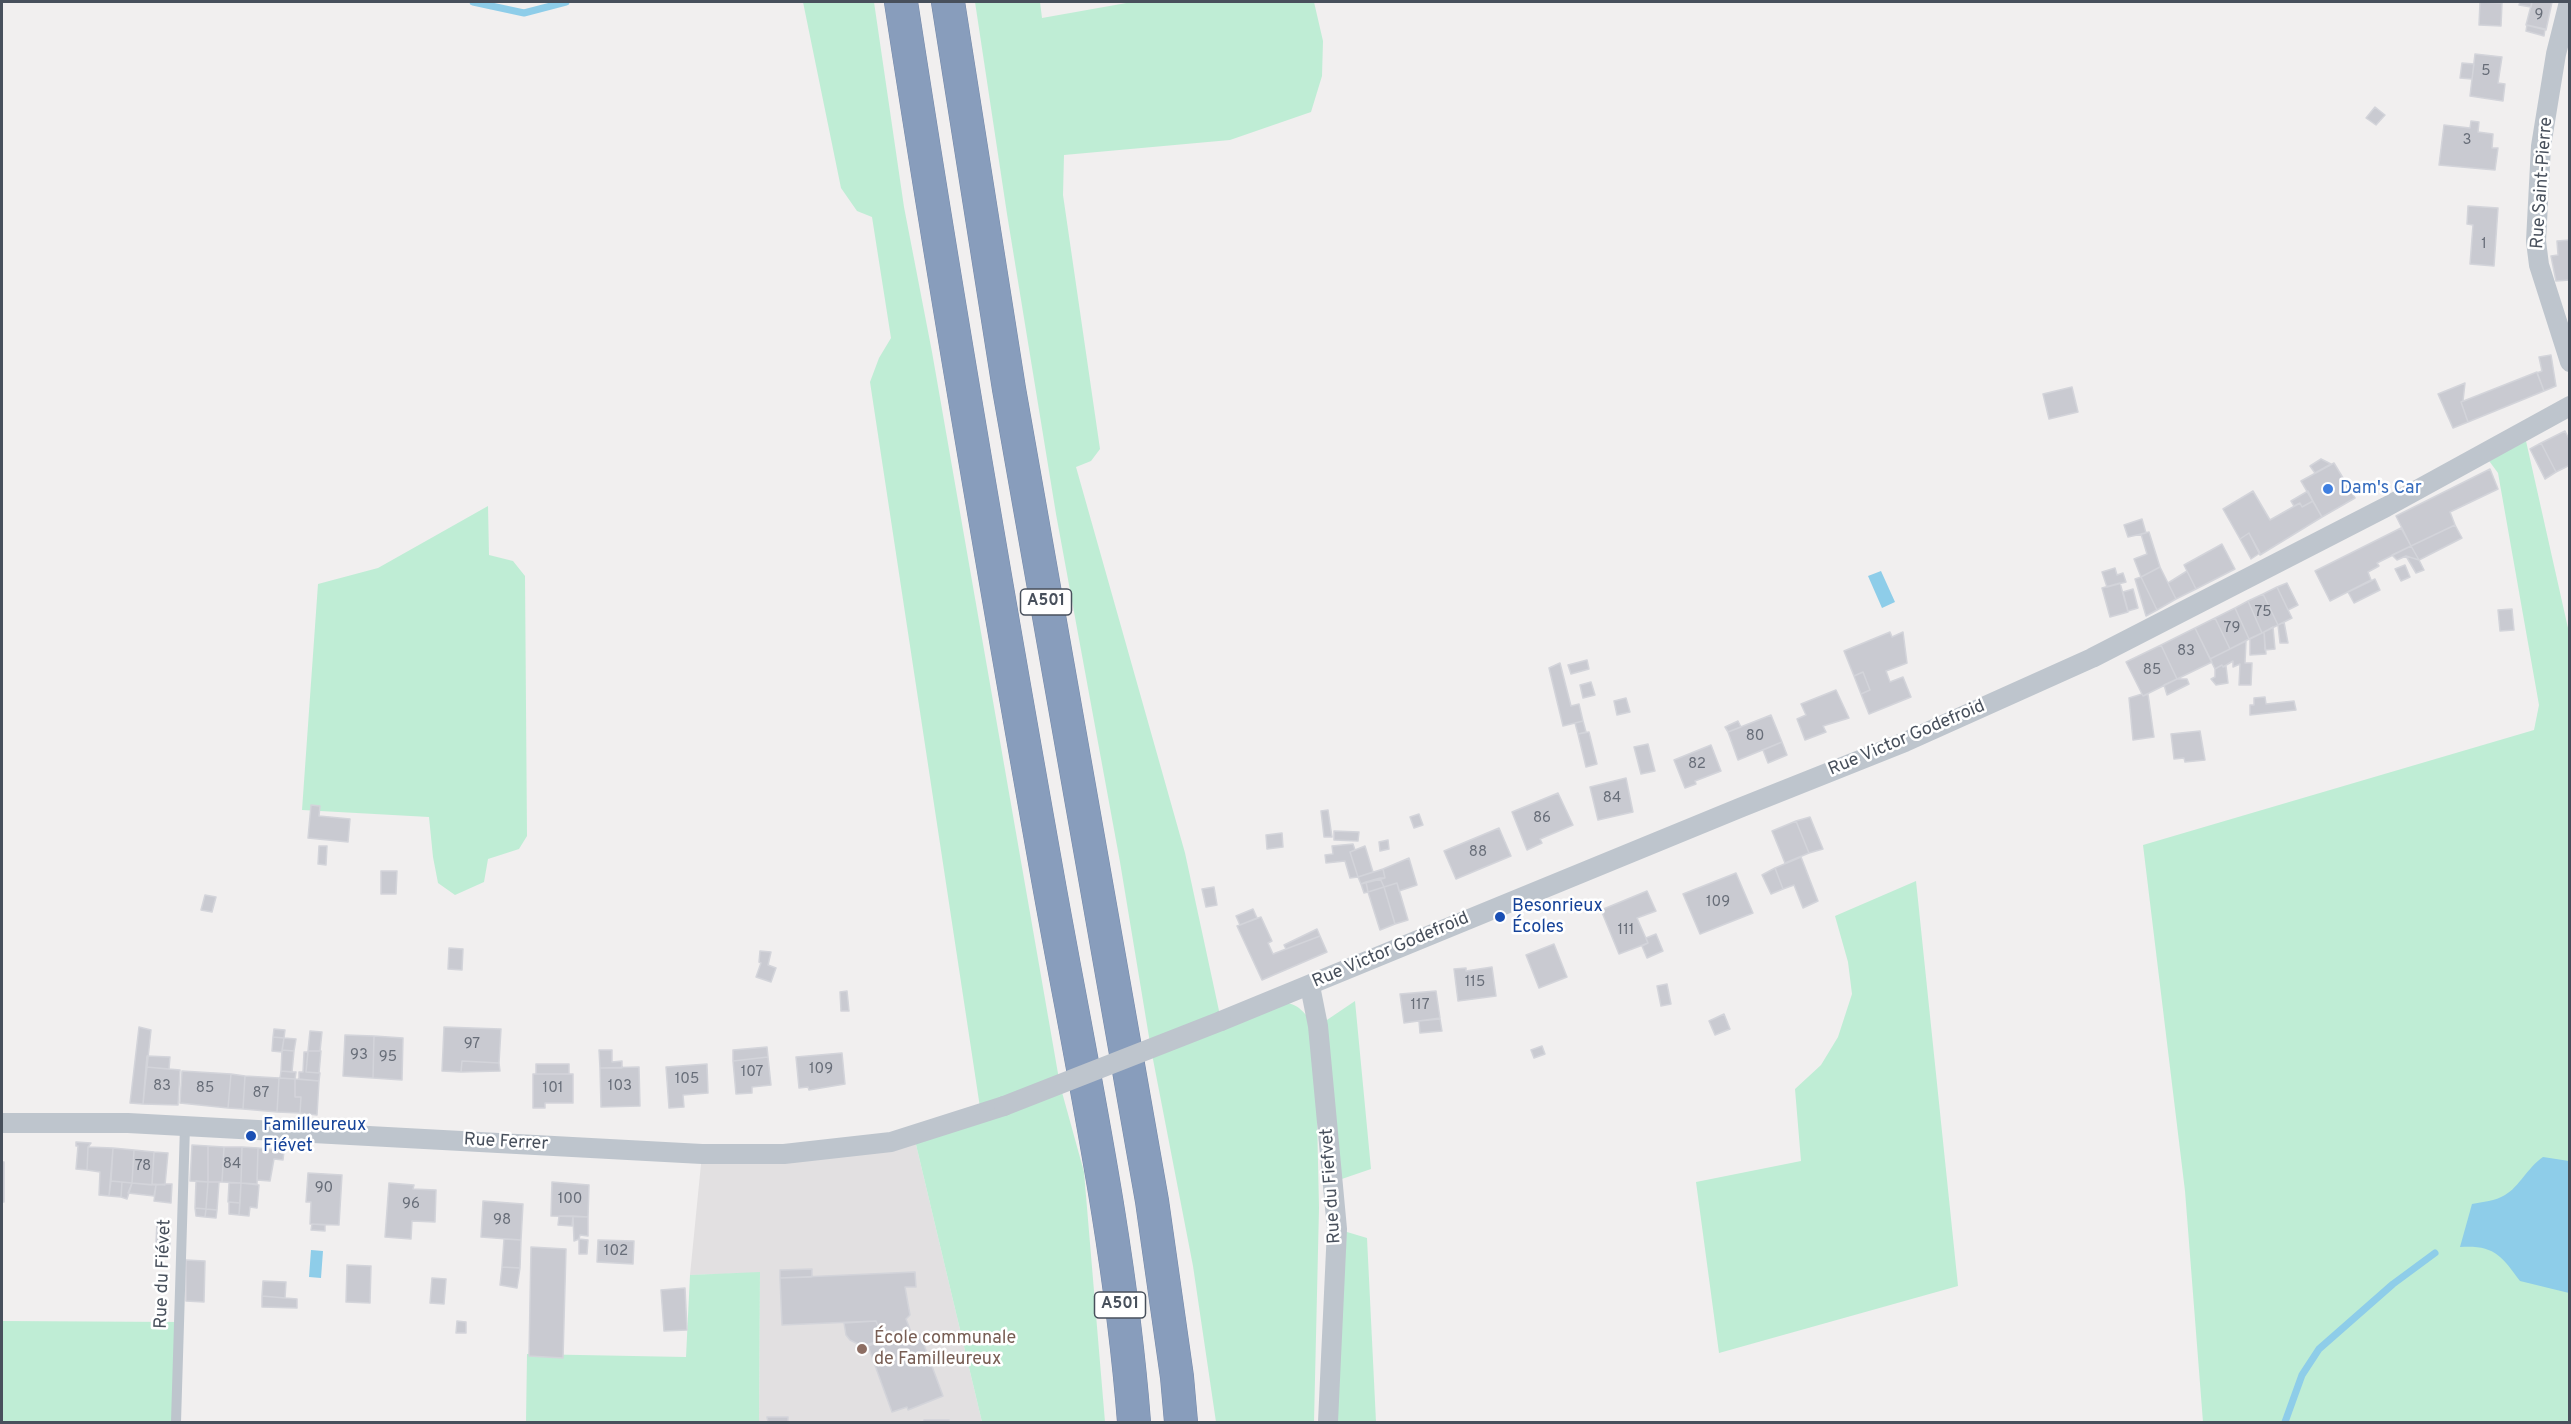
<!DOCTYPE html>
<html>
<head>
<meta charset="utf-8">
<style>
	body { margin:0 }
	#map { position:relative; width:2571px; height:1424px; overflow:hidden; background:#f1efef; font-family:Overpass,sans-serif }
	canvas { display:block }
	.frame { position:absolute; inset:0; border:3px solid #48505c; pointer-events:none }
</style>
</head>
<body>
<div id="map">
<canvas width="2571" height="1424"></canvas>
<div class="frame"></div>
</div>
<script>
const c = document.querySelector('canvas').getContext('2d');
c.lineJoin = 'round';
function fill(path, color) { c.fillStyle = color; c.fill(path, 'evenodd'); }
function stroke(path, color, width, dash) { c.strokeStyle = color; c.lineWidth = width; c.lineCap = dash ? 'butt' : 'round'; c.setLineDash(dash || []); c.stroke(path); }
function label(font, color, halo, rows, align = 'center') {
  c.font = font + ' Overpass,sans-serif'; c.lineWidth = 5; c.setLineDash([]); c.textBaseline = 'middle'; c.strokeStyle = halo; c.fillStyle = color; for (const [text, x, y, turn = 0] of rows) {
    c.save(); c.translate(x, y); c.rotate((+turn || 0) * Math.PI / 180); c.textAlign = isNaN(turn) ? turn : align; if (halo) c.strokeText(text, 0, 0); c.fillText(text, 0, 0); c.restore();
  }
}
const education = new Path2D(`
	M914,1136l68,286h-223l1,-149 -70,2 12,-121z`);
const green = new Path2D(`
	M803,2h71l30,205 28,145 105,601 23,132 24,87 21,250h-123l-68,-286 67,-22 -111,-732 9,-24 12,-20 -19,-121 -15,-6 -16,-23z
	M975,2h65l2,16 90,-16h182l9,39 -1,35 -11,36 -81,28 -166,15 -1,40 37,254 -9,12 -15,6 109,386 36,167c22,-8 56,-28 78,-12 6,5 11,12 16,17l4,183 -5,214h-98l-23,-156 -42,-217 -31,-187 -64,-348 -49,-300z
	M2524,432l46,205 -1,785h-366l-18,-231 -42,-346 391,-115 5,-25 -41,-232 -14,-19z
	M488,506l1,49 24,6 12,15 2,260 -8,13 -31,10 -4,23 -29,13 -17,-12 -5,-26 -4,-40 -127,-7 16,-226 60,-16z
	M1916,881l42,405 -239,67 -23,-171 105,-21 -6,-72 26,-24 17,-28 14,-43 -4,-32 -13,-46z
	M1355,1001l16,168 -38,13 -15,-156z
	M1337,1229l30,9 9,184h-48z
	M760,1272l-1,150h-233l1,-68 159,3 4,-82z
	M2,1321l177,1 -3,100h-174z`);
const water = new Path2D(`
	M1881,571l14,31 -13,6 -14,-32z
	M2543,1157l26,4v132l-49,-12c-19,-26 -26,-36 -60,-34l12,-43c11,-2 23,-3 33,-9 14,-8 23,-28 38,-38z
	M311,1250l12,1 -2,27 -12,-1z`);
const stream = new Path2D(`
	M473,2l51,11 42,-11
	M2285,1422l17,-47 17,-26 74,-65 42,-31`);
const building = new Path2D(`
	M2480,2l22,1 -1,23 -22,-1z
	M2520,2h12l-1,5 -12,-2z
	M2532,2h20l-6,28 -20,-5z
	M2527,25l18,4 -1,7 -18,-5z
	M2475,54l27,3 -4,26 7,1 -2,17 -33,-5z
	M2462,63l12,1 -2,15 -12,-1z
	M2375,107l10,8 -9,10 -10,-7z
	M2471,121l8,1 -1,10 15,2 -1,14h6l-3,22 -56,-5 5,-40 26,3z
	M2468,206l30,2 -4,58 -24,-2 3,-39 -6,-1z
	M2570,240v40l-14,1 -5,-25 7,-1 -1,-14z
	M2551,355l5,31 -12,5 -7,-18 5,-2 -3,-14z
	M2537,372l7,19 -76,31 -7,-20z
	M2465,383l-2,18 -2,1 7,20 -15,6 -15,-34z
	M2072,387l6,25 -29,7 -6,-25z
	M2565,431l5,10v24l-14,7 -15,-29z
	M2541,443l15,29 -11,7 -15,-30z
	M2321,459l10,5 -16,9 -5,-7z
	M2334,463l21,35 -33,19 -21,-36z
	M2490,469l8,20 -48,23 5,13 -44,21 -15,-30z
	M2253,491l17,29 30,-17 2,4 11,-6 9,16 -62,38 -11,-22 -9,6 -17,-30z
	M2308,491l5,10 -11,6 -2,-4 -6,3 -3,-5z
	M2142,519l4,14 -18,4 -4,-12z
	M2455,525l7,13 -43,22 -8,-14z
	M2401,528l10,18 -34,17 2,3 -11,6 3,8 -41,21 -15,-30z
	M2149,532l11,35 -19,10 -7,-18 13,-5 -6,-20z
	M2249,533l11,20 -9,6 -11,-20z
	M2222,544l13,25 -39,20 -12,-24z
	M2411,546l8,14 -13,-4 -9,4 -5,-5z
	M2406,556l13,4 5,10 -8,3z
	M2405,565l5,12 -9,4 -6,-12z
	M2160,567l16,32 -19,11 -16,-33z
	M2115,568l2,7 6,-2 3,9 -19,5 -5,-15z
	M2187,571l9,18 -20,10 -8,-16z
	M2141,577l16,33 -11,6 -11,-37z
	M2375,579l5,11 -26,13 -6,-11z
	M2120,583l8,29 -18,5 -8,-29z
	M2287,583l11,22 -10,5 -11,-23z
	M2277,587l15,31 -14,7 -15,-31z
	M2133,589l5,19 -10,3 -5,-19z
	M2263,594l15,31 -16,8 -14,-32z
	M2248,601l14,32 -13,6 -14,-31z
	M2235,608l14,31 -19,10 -15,-31z
	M2512,609l2,21 -14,1 -2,-21z
	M2215,618l15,31 -20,10 -15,-31z
	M2284,622l4,21h-8l-2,-18z
	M2273,627l2,22 -10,1 -1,-18z
	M2195,628l17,34 -35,17 -16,-34z
	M1890,632l2,5 11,-5 4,31 -21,8 4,11 13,-5 8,20 -42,17 -8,-20 9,-4 -7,-18 -9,4 -10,-25z
	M2264,632l2,22 -16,1v-16z
	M2246,641l-1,22h7l-1,22h-12l1,-21 -7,3v-6l-10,6 -1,-2 -7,4 -5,-10z
	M2161,645l16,34 -34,17 -17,-34z
	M1587,660l2,9 -18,5 -3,-9z
	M1560,663l11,43 8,-2 4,17 -20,5 -14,-58z
	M2222,665l1,2 3,-1 2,17 -12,2 -5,-6 4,-2v-8z
	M1863,672l7,18 -9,4 -7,-18z
	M2177,679h10l2,5 -22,11 -3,-10z
	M1591,682l4,13 -12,3 -3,-13z
	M1836,690l13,28 -26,8 3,6 -21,8 -8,-21 9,-4 -5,-11z
	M2142,694l1,2 5,-2 6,43 -21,3 -4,-42z
	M2265,697l1,7 28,-3 2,9 -46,5v-10h4v-7z
	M1626,698l4,14 -13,3 -3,-14z
	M1771,715l11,27 -44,18 -10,-28z
	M1583,721l3,11 -8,2 -3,-11z
	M1738,721l3,6 -13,5 -3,-5z
	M2200,731l5,29 -20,2 -1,-4 -10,1 -3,-25z
	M1589,732l8,32 -11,3 -8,-33z
	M1782,742l5,13 -19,8 -5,-13z
	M1648,744l7,27 -14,3 -7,-27z
	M1711,745l10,26 -26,10 1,3 -11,4 -11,-28z
	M1626,778l7,34 -35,8 -8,-33z
	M1558,793l15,32 -33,14 2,4 -15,7 -15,-38z
	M311,805l9,1 -1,10 31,3 -2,23 -40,-4z
	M1328,810l4,27h-8l-3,-26z
	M1419,814l4,11 -9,3 -4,-11z
	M1810,817l13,32 -14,4 -13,-32z
	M1796,821l13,32 -24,10 -13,-32z
	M1499,828l12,28 -55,23 -12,-28z
	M1334,831l25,1 -1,9 -24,-1z
	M1282,833l1,14 -16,2 -1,-14z
	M1388,840l1,9 -9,2 -1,-9z
	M1353,844l2,6 -5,2 8,25 -8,1 -5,-17 -19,2 -1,-8 8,-1 -1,-8z
	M319,846h8l-1,19 -8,-1z
	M1365,846l8,26 -15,5 -8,-25z
	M1801,857l17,44 -15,7 -9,-23 -11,4 -8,-21z
	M1409,858l8,27 -18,6 -2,-8 -13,4 -4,-9h5l-2,-9z
	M1775,868l8,21 -12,5 -9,-19z
	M1383,869l2,9 -24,6 -3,-7z
	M381,871h16l-1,23h-15z
	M1736,873l17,40 -53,21 -17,-40z
	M1380,878l4,9 -16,5 -2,-10z
	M1366,882l2,10 -4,1 -3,-9z
	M1397,883l11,37 -13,4 -11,-37z
	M1214,887l3,18 -11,2 -4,-18z
	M1384,887l11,37 -15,6 -12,-38z
	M1647,891l9,20 -19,7 11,25 -29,11 -18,-44z
	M205,895l11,2 -4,15 -11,-2z
	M1253,909l4,9 -17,7 -4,-9z
	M1261,917l11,24 -4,2 5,11 47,-18 7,16 -65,28 -25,-54z
	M1317,929l3,7 -34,13 -2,-4z
	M1656,934l7,17 -16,7 -5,-12 6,-3 -2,-5z
	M1554,944l13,33 -28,11 -13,-33z
	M449,948l14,1 -1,21 -14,-1z
	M760,951l11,1 -3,13 8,3 -5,14 -15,-5 5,-14 -2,-1z
	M1492,967l4,29 -38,5 -4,-32 12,-1v3z
	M1667,984l4,20 -10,2 -4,-20z
	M847,991l2,20h-8l-1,-19z
	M1436,991l4,27 -36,5 -4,-29z
	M1724,1014l6,15 -15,6 -6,-14z
	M1440,1019l2,12 -22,2 -1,-12z
	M139,1027l12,3 -8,74 -13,-1z
	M444,1027l57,2 -2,34 -37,-2 -1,11 -19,-1z
	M274,1029l11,1 -1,8 -11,-1z
	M310,1031l12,1 -2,19h-12z
	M345,1035l29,1 -1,42 -30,-2z
	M374,1036l29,2 -1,42 -29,-2z
	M273,1037l11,1 -2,14 -10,-1z
	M284,1038l12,1 -2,12 -12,-1z
	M1542,1046l3,8 -11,4 -3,-8z
	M767,1047l1,10 -35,4v-11z
	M282,1050l12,1 -2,21 -11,-1z
	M599,1050h13v12l10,-1v7h-22z
	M308,1051h13l-2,22 -13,-1z
	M304,1052h4l-2,20 14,1 -1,8 -20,-2v-7h4z
	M842,1053l3,31 -36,6 -1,-3 -9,1 -3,-31z
	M147,1056l23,1 -1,12 -23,-2z
	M768,1057l3,28 -19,2v6l-16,1 -3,-33z
	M462,1061l37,2 1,8 -39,1z
	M536,1064h33v10h-33z
	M707,1064l1,29 -25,2 1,12 -15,1 -3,-41z
	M146,1067l34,3 -2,35 -35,-1z
	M639,1067l1,39 -39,1 -1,-39z
	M182,1071l49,3 -3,34 -48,-5z
	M281,1071l15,1 -1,7 -15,-1z
	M231,1074l14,2 -2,33 -15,-1z
	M533,1074h40v29h-28v5h-12z
	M245,1076l34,2 -2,34 -34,-3z
	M279,1078l16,1v18h6l-1,16 -23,-1z
	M295,1079l24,2 -2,34 -17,-2 1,-16h-6z
	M76,1142l15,1 -3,4 -1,23 -11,-1 2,-23h-2z
	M192,1145l16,1v36l-18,-1z
	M208,1146l16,1 -2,35h-14z
	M88,1147l25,1 -4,48 -10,-1 1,-23 -13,-2z
	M224,1147h18l-1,36 -19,-1z
	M242,1147l16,1 -1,36 -16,-1z
	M113,1148l21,2 -2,33 -21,-2z
	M258,1148l26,3 -1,9 -9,-1 -4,22 -13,-1z
	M134,1150l20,2 -2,33 -20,-2z
	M154,1152l14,1 -3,32 -13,-1z
	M2,1162h2v40h-2z
	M308,1173l34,2 -3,50 -29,-1 1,-22h-5z
	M111,1181l11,1 -1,15 -12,-1z
	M196,1181l12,1 -2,27 -11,-1z
	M122,1182l10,1 -5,16 -6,-2z
	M208,1182h11l-2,28 -11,-1z
	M552,1182l37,3 -1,32 -37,-1z
	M132,1183l24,2 -2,11 -26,-3z
	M229,1183h12l-1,20 -12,-1z
	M241,1183l18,2 -2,23 -7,-1 -1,9 -10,-1z
	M389,1183l25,2 -1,4 23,1 -1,32 -23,-1 -1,18 -26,-2z
	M165,1184h7l-1,19 -17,-2 2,-16z
	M483,1201l40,3 -2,36 -40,-3z
	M229,1202l11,1 -1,12 -10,-1z
	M195,1208l11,1 -1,8 -9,-1z
	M206,1209l11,1 -1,8 -11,-1z
	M559,1216h14l-1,10 -14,-1z
	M573,1216l15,1v19l-8,-1 -1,4 -5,2z
	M157,1222l12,1 1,21 -14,-1z
	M312,1224l13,1v6l-14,-1z
	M504,1239l17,1 -1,28 -18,-1z
	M579,1239l9,1 -1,14h-8z
	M598,1240l36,1 -1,23 -36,-2z
	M531,1247l35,2 -3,109 -34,-2z
	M186,1260l19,1 -1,41 -18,-1z
	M347,1265l24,1 -1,37 -24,-1z
	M502,1267l18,1 -3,20 -17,-3z
	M812,1269v8l-32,1v-8z
	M915,1272l1,15h-11l5,28 -4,4 7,18 7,-3 23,62 -35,14 -1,-3 -15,5 -24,-66 15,-6 -7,-19 -94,4 -2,-47z
	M432,1278l14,1 -2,25 -14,-1z
	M263,1281l23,1 -1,16 -23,-2z
	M685,1288l2,42 -23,1 -3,-41z
	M262,1296l35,3v9l-35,-1z
	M457,1321l9,1v11h-10z
	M876,1321l7,19 -21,6 -12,-6 -4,-5 -2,-12z
	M767,1417h21v5h-20z
	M924,1420h25v2h-25z`);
const lane = new Path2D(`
	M176,1422l9,-296`);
const street = new Path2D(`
	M2569,2l-13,52 -15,92 -5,95 3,24 31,97
	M1310,986l8,40 19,203 -9,193
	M1221,1021l521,-214 163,-65 187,-84 294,-151 184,-101
	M2,1123h126l574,31h82l107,-12 113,-36`);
const highway = new Path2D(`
	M901,2c45,293 95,585 147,877 32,180 72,361 86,543
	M948,2l61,387 143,812 25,176 4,45`);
const streetBridge = new Path2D(`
	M1004,1106l217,-85`);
const markers = [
	[2328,489,6,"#3f7fe0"],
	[1500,917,6,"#1a4fb4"],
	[251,1136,6,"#1a4fb4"],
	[862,1349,6,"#8d6e63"]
];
const numberNames = [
	["9",2539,16],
	["5",2486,72],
	["3",2467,141],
	["1",2484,245],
	["75",2263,613],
	["79",2232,629],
	["83",2186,652],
	["85",2152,671],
	["80",1755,737],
	["82",1697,765],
	["84",1612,799],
	["86",1542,819],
	["88",1478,853],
	["109",1718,903],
	["111",1626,931],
	["115",1475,983],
	["117",1420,1006],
	["97",472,1045],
	["93",359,1056],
	["95",388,1058],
	["109",821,1070],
	["107",752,1073],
	["105",687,1080],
	["83",162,1087],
	["103",620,1087],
	["85",205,1089],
	["101",553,1089],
	["87",261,1094],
	["84",232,1165],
	["78",143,1167],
	["90",324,1189],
	["100",570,1200],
	["96",411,1205],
	["98",502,1221],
	["102",616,1252]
];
const shields = [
	[1046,602,51],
	[1120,1305,51]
];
const shieldNames = [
	["A501",1046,602],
	["A501",1120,1305]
];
const streetNames = [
	["Rue Saint-Pierre",2543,183,-86],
	["Rue Victor Godefroid",1907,739,-23],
	["Rue Victor Godefroid",1391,951,-23],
	["Rue Ferrer",506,1143,3],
	["Rue du Fiefvet",1332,1186,-94],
	["Rue du Fiévet",164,1274,-88]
];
const shopNames = [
	["Dam's Car",2340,489]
];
const transitNames = [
	["Besonrieux",1512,907],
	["Écoles",1512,928],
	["Familleureux",263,1126],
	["Fiévet",263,1147]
];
const educationNames = [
	["École communale",874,1339],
	["de Familleureux",874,1360]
];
fill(education, '#e2e0e1');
fill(green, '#bfedd5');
fill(water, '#8ecde9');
stroke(stream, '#8ecde9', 7);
fill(building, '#c9cad1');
stroke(building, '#d3d4da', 1.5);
stroke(highway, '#7488a8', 34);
stroke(lane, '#bec5cd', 10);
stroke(street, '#bec5cd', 20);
stroke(highway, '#889dbc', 33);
stroke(streetBridge, '#bec5cd', 20);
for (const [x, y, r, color] of markers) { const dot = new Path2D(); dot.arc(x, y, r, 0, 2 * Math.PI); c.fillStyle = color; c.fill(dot); stroke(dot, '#fff', 2); }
label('15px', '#686e79', null, numberNames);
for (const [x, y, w] of shields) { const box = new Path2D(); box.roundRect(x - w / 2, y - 13, w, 26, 4.5); c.fillStyle = '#fff'; c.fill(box); stroke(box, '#48505c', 1.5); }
label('bold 16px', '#48505c', null, shieldNames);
label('18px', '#48505c', '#fff', streetNames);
label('18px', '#366cbe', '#fff', shopNames, 'left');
label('18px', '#164399', '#fff', transitNames, 'left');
label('18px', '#785e54', '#fff', educationNames, 'left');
</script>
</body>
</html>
